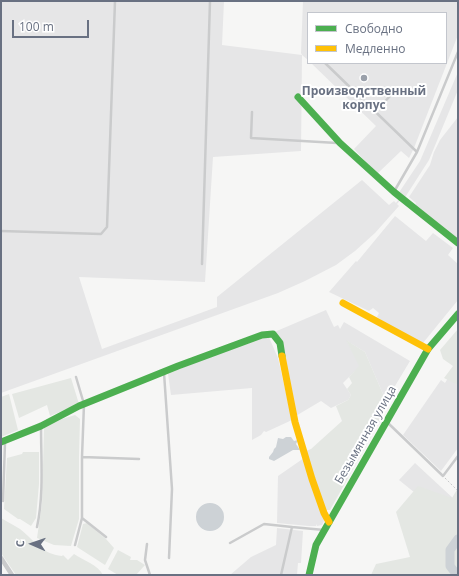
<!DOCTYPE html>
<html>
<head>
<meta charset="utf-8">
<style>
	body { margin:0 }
	#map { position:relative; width:459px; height:576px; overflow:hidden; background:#f6f6f5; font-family:"Open Sans",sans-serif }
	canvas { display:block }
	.frame { position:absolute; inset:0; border:2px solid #697182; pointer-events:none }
	.legend { position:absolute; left:307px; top:12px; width:140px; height:52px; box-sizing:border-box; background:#fff; border:1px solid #c3c6cd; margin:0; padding:5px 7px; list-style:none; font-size:12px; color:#697182 }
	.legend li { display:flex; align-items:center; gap:8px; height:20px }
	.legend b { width:20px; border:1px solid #c3c6cd }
	.north { position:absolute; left:12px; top:524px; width:40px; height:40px; -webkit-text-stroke:3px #fff; paint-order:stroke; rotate:272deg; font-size:11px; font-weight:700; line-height:16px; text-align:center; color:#697182 }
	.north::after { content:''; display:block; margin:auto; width:14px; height:18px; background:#697182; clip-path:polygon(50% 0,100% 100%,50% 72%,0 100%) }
	.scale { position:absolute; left:12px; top:20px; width:77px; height:18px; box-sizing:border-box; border:2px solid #697182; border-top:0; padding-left:5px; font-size:12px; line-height:14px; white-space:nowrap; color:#697182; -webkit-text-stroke:3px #fff; paint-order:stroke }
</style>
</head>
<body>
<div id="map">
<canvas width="459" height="576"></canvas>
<div class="frame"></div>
<ul class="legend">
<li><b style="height:5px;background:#4caf50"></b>Свободно</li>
<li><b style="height:5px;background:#ffc107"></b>Медленно</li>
</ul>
<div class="north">С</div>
<div class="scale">100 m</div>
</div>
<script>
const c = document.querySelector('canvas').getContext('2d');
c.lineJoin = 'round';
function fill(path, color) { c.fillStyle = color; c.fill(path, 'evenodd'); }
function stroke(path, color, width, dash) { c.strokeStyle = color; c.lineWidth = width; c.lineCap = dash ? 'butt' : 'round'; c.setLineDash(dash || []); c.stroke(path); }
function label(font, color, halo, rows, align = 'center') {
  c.font = font + ' "Open Sans",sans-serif'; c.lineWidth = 4; c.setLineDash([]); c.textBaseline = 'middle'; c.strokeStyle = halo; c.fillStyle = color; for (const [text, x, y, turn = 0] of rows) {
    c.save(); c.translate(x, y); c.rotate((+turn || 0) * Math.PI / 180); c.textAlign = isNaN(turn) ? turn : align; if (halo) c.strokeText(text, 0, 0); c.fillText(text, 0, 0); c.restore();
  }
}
const built = new Path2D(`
	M1,1h223l-2,44 80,10 -1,-2 2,-52h155v34l-44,113 -5,10 -8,-7 -24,23 -23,-25 22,-23 -65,-63h135v-50h-138v47l-6,-5 -1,96 -88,6 -8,125 -126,-5 23,72 115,-42v-10l145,-117 27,25 5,-4 2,2 5,-7 -3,-2 22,-33 38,-89v18l-29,70 -25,39 -2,-1 -5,6 2,2 -24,27 -20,18 -19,14 -31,16 -27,12 -277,100z
	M458,117v124l-44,-34 2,-4 -7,-6 21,-32 4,-13 6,-12z
	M395,216l31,25 7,-8 20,15 -5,7 10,9v36l-35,43 -35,-18 -11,-8 2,-4 -6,-5 -4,3 -40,-19 27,-31 1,1z
	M326,310l8,17 4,-2 2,4 4,-7 66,39 -24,40 -21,-49 -18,-11 13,25 -17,17 8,12 -3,5 -17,8 -10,-7 -27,16 -15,-70 -7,-14z
	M268,335l10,23 14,62 -26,12 -2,-1 -3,4 -9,5v-52l-81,7 -3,-21 59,-25z
	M448,378l10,7v63l-17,23 -38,-36 38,-55 4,3z
	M304,458l21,61 -3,6 -5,1v-2l-1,2h-7l-32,-3 1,-47z
	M415,463l40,37 -30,1 -26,-21z
	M277,528l26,3 -2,32h-3l-1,12h-67l21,-18 25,-12z`);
const green = new Path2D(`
	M458,329v56l-14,-7 9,-12 -10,-7 -3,-9z
	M346,340l19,12 21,49 -2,13 -54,96h-5l-19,-59 5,-2 31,-28 -6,-15 12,-6 3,-5 -4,-6 5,-6 -3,-6 10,-11z
	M71,378l8,26 -29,12 -3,-11 -28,13 -7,-24z
	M9,394l9,36 -17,7v-40z
	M75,415l5,4 -1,38v62l-8,27 -17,-1 -17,-7 5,-34 2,-76 18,-9z
	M23,452h16v32l-3,34 -5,8 -11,-7h-2l-14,-10 3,-51 15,-4z
	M418,486l34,12 6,-10v87h-87l5,-11 34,-7 -14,-45z
	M1,518c6,4 13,7 19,11 15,12 22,25 42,27l1,-1 5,5 6,-6c9,6 24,11 29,21h-87l-15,-22z
	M87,523l19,16 8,9 -9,17 -28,-18 6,-23z
	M118,550l13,7 -1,3h7l8,5 -9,10h-18l-10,-6z`);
const water = new Path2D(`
	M286,437h5l3,4 4,-1 -2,4 4,6h-7l-19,11 -5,-2v-2l4,-5 1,-3 2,-2 2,-9 5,1z
	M196 517a14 14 0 1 1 28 0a14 14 0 1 1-28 0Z`);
const river = new Path2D(`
	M457,575l-7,-9v-16l8,-11`);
const path = new Path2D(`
	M445,478l13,13`);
const lane = new Path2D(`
	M325,63l92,89
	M252,112l-1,26 86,5
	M375,112l17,-18
	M395,190l22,-38 41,-100
	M1,231l100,3 6,-7 8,-226
	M202,264l8,-263
	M164,373l8,116 -3,69
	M388,423l55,53 15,-20
	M82,457l57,2
	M3,501l2,-58
	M82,518l24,19
	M37,527c7,-32 4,-68 4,-100
	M230,543l34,-19 28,3
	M147,544l-2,16 5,15
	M75,545l7,-27v-61l2,-53 -8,-27
	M281,575l11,-48 32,3`);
const street = new Path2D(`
	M1,558l11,17`);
const fast = new Path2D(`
	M298,97l42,46 54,49 64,51
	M1,442l40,-16 38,-20 99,-40 84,-31 11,-1 7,9 2,13
	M309,575l7,-30 112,-196 30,-35`);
const slow = new Path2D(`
	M343,303l85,46
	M282,356l13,66 17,57 12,34 5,9`);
const markers = [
	[364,78,4,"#9aa0aa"]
];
const poiNames = [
	["Производственный",364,92],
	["корпус",364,106]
];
const streetNames = [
	["Безымянная улица",366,435,-60]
];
fill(built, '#e6e6e7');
fill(green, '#e4e7e3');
fill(water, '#cdd2d6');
stroke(river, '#cdd2d6', 9);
stroke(path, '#c7c8c9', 1, [2, 2]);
stroke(lane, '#cacbcc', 2.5);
stroke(street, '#cacbcc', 4.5);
stroke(fast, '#4caf50', 7);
stroke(slow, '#ffc107', 7);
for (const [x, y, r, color] of markers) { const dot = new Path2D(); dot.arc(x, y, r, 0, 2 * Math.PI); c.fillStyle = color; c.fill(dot); stroke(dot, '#fff', 1.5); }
label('bold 12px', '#697182', '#fff', poiNames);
label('12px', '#697182', '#fff', streetNames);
</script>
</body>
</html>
